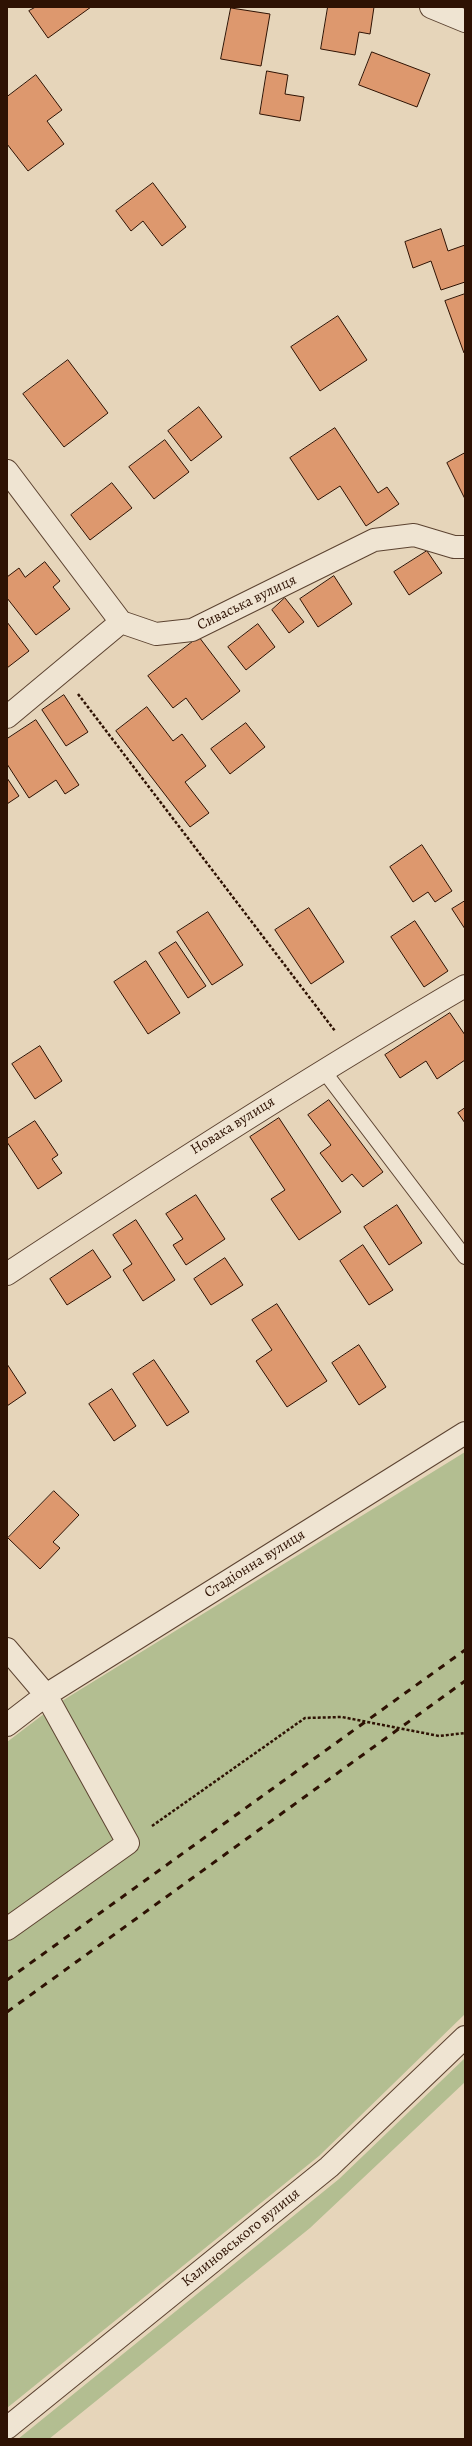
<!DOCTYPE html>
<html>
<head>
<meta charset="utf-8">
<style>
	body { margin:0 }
	#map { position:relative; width:472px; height:2446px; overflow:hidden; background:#e6d5ba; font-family:Alegreya,serif }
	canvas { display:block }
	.frame { position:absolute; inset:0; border:8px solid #2e1203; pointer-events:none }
</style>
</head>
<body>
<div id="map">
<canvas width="472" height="2446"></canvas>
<div class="frame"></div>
</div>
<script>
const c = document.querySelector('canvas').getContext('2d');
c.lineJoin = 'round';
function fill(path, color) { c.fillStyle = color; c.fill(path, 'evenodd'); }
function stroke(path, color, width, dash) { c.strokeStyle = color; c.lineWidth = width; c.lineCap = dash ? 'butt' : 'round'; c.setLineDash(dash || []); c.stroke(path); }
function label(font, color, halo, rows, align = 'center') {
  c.font = font + ' Alegreya,serif'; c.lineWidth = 3; c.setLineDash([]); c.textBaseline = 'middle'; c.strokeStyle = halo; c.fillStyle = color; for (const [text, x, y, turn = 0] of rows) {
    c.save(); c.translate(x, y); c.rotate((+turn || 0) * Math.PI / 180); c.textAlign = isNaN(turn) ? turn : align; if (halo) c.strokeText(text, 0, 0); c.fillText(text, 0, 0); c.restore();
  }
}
const green = new Path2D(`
	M465,1452v562l-146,142 -312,252v-666l50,-38z
	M465,2058v24l-155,146 -261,211h-31l321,-260z`);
const building = new Path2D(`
	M36,7h55l-43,31 -19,-27z
	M328,7h46l-4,27 -11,-2 -4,23 -34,-6z
	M231,8l39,6 -9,52 -40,-7z
	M372,52l58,22 -13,33 -58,-22z
	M267,71l21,4 -3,19 19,3 -4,24 -40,-7z
	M36,75l26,35 -15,11 17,23 -36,27 -21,-27v-47z
	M153,183l33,44 -24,19 -19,-25 -12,10 -15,-20z
	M441,229l7,22 17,-6v37l-24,8 -10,-29 -18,7 -8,-26z
	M465,294v59h-1l-19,-52z
	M338,316l29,44 -47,31 -29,-44z
	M68,360l40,53 -44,34 -41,-53z
	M199,407l23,30 -31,24 -23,-30z
	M335,428l43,65 9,-6 12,17 -33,22 -26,-40 -22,14 -28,-42z
	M165,440l24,32 -35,27 -25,-32z
	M465,453v46l-18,-36z
	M112,483l20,25 -42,32 -19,-25z
	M427,551l15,22 -33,22 -15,-23z
	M45,562l15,19 -7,6 17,22 -34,26 -29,-37v-21l12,-9 6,9z
	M334,576l18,28 -34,23 -18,-28z
	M285,598l19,24 -15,11 -17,-23z
	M7,622l22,29 -22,17z
	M258,624l17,23 -29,23 -18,-23z
	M199,637l41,54 -38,29 -16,-22 -13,10 -25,-32z
	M64,695l24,37 -22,14 -24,-36z
	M147,707l26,34 9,-7 24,32 -21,16 24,31 -19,14 -74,-96z
	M36,720l43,65 -14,9 -9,-14 -27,18 -22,-34v-25z
	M246,723l19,24 -35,27 -19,-25z
	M7,778l12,18 -12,8z
	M422,845l30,46 -17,11 -7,-10 -15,10 -23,-35z
	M465,901v28l-13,-20z
	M309,908l35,54 -33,22 -36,-54z
	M208,912l35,53 -31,20 -35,-53z
	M415,921l33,50 -24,16 -33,-50z
	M176,942l30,44 -18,12 -29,-45z
	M146,961l34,52 -32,21 -34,-52z
	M450,1013l15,22v25l-28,19 -11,-18 -26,17 -15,-23z
	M40,1046l22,35 -27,18 -23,-35z
	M329,1100l54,72 -20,15 -11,-13 -10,8 -22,-29 11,-8 -23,-30z
	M465,1108v15l-7,-10z
	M279,1118l62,94 -42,28 -28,-41 14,-9 -35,-53z
	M35,1121l23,34 -6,4 10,14 -24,16 -31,-47v-3z
	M196,1195l29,44 -39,26 -13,-20 10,-6 -17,-25z
	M397,1205l25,38 -33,22 -25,-38z
	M136,1220l39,60 -32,21 -20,-31 9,-6 -19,-29z
	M363,1245l30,45 -24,15 -29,-44z
	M93,1250l18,27 -44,28 -17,-26z
	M225,1258l18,27 -32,20 -17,-26z
	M277,1304l50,77 -40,26 -31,-46 16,-11 -20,-30z
	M359,1345l27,42 -27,18 -27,-42z
	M154,1360l35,52 -22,14 -34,-52z
	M7,1364l19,29 -19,13z
	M112,1389l24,37 -22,15 -25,-37z
	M54,1491l25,24 -26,27 7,6 -20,21 -32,-31z`);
const path = new Path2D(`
	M78,694l257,337
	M152,1826l153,-108 37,-1 97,19 26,-3`);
const service = new Path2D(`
	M323,1070l142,187`);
const minor = new Path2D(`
	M431,7l34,14
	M7,471l114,151
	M121,622l35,12 36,-4 182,-90 40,-5 40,12h11
	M7,717l114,-95
	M7,1274c151,-100 302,-197 458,-288
	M7,1649l39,46 82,148 -121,86
	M7,1725l39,-30 419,-262`);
const tertiary = new Path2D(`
	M7,2428l322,-261 136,-130`);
const rail = new Path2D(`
	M7,1980l458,-330
	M7,2012l458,-331`);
const streetNames = [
	["Сиваська вулиця",247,603,-26],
	["Новака вулиця",233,1126,-32],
	["Стадіонна вулиця",255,1564,-32],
	["Калиновського вулиця",241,2238,-39]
];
fill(green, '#b3be91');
fill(building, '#dd986e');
stroke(building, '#2e1203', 1);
stroke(service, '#5c4331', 16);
stroke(minor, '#5c4331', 24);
stroke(tertiary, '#5c4331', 24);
stroke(path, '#2e1203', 2.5, [3, 2]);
stroke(service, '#efe4d2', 14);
stroke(minor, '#efe4d2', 22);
stroke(tertiary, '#efe4d2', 22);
stroke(rail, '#2e1203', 3, [7, 7]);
label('15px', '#2e1203', '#efe4d2', streetNames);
</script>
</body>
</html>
